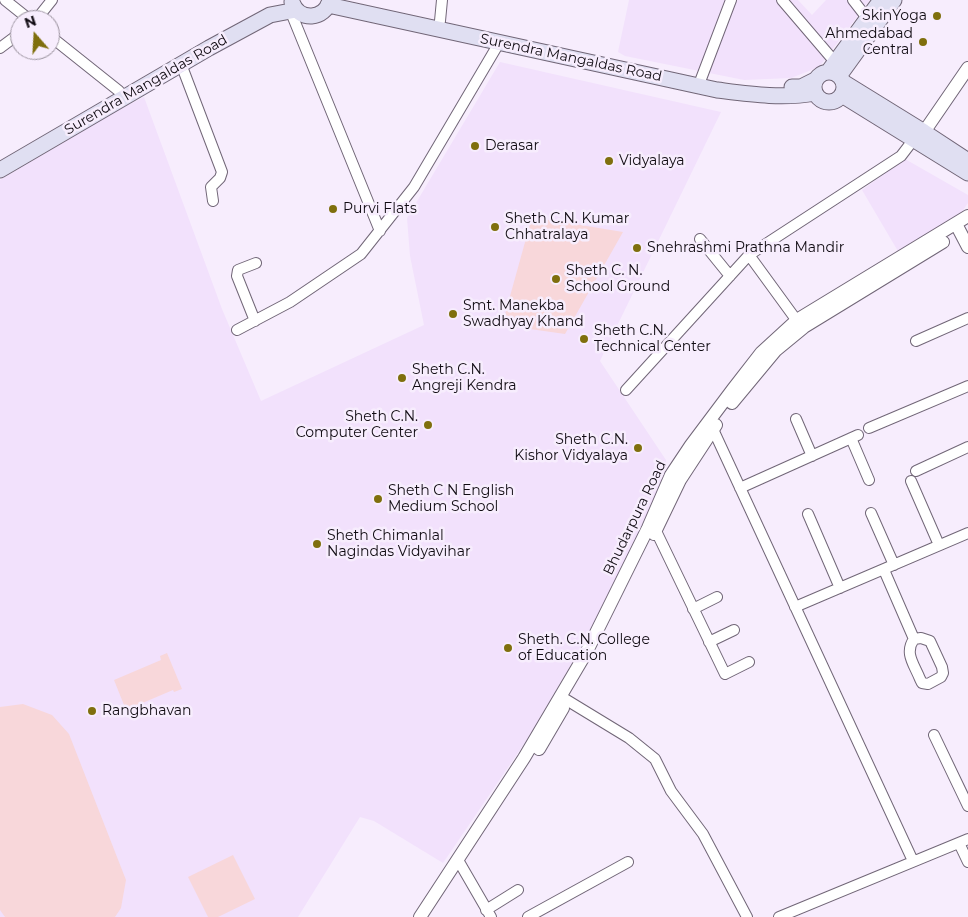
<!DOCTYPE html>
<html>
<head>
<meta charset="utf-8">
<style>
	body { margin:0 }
	#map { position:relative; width:968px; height:917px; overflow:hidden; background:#f7edfd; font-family:Montserrat,sans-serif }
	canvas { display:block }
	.north { position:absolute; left:10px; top:10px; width:50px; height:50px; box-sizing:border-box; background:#f7edfd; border:1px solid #9b939f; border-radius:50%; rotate:341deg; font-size:14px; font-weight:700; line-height:20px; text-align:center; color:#100b12 }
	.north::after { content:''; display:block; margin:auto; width:18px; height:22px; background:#7f6f0d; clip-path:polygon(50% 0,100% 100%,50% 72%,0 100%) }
</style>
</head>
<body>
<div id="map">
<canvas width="968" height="917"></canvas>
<div class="north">N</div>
</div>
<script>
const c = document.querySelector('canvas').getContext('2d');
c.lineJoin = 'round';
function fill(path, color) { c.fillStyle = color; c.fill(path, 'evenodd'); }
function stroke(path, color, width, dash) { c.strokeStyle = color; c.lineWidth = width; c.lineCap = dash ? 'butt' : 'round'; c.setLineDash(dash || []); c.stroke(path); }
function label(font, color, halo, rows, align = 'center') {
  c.font = font + ' Montserrat,sans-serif'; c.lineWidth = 5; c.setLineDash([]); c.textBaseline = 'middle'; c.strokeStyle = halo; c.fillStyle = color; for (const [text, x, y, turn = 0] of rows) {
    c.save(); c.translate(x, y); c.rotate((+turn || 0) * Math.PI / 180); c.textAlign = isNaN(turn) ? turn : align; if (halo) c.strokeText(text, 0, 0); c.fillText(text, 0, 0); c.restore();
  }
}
const built = new Path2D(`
	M629,0h169l14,15 14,-15h44l-51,67 -28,11 -47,2 -119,-24 -7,-4z
	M500,62l221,50 -121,249 66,99 1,17 -64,133 -75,128 -85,125 -69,-42 -14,-4 -62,100h-298v-737l114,-68 30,-15 78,212 39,92 163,-76 -14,-69 -3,-38z
	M905,159l63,36v8l-13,19 -53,36 -40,-68z`);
const green = new Path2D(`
	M532,217l91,15 -58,102 -63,-9z
	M167,653l15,36 -8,3 -1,-2 -47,20 -12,-30 47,-20 -1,-4z
	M23,704l29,11 17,19 57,146 -5,28 -6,9h-110l-5,-7v-203z
	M233,855l22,44 -37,18h-10l-20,-40z`);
const minor = new Path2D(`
	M5,0l25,20
	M782,0l53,62
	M853,0l14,18
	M290,10l90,221
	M36,20l16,-20
	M440,21l2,-21
	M50,36l69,55
	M0,48l20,-15
	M181,64l41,108 -2,6 -9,9 2,14
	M701,79l30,-79
	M700,239l30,37
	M749,255l51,70
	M255,321l-18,-45 1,-6 18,-7
	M237,330l53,-28 71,-48 53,-67 85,-144
	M916,341l52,-23
	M626,390l123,-135 152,-99 13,-17
	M796,419l16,37
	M711,425l202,436
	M869,428l99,-42
	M851,438l18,42
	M916,471l52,-24
	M911,481l28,64
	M740,488l118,-53
	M871,513l23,52
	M808,514l32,74
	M652,528l4,3 69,143 24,-12
	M884,570l30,69c-10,14 0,25 6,40l2,4 6,1 13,-7 2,-4 -1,-6 -12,-26 -9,-3 -7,1
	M795,607l173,-74
	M693,609l24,-12
	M709,642l25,-12
	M560,696l69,42 26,21 16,32 32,43 44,83
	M934,735l34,71
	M959,843l9,19
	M458,860l33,57
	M486,910l32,-20
	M528,917l100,-55
	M779,917l189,-78`);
const tertiary = new Path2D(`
	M924,132l44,-64
	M956,224l12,23
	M732,403l44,-53 28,-23 139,-85
	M654,534l26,-54 36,-55
	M539,749l24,-41
	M420,917l104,-159 62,-105 62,-125 23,-53 20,-30 42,-56 28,-36 36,-33 171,-104`);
const secondary = new Path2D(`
	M292,2c7,20 33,18 38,-2
	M328,5l389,85c32,4 65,9 98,3
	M828,72l53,-72
	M814 87a15 15 0 1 1 30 0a15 15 0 1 1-30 0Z
	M839,76l55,-76
	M843,82l81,50 44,29
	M792,87h9l14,-7
	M842,95l126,78
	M0,170l209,-122 61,-33 26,-5`);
const markers = [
	[937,16,5,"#7f6f0d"],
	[923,42,5,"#7f6f0d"],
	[475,146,5,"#7f6f0d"],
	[609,161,5,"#7f6f0d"],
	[333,209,5,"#7f6f0d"],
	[495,227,5,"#7f6f0d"],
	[637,248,5,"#7f6f0d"],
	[556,279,5,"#7f6f0d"],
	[453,314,5,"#7f6f0d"],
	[584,339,5,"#7f6f0d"],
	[402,378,5,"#7f6f0d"],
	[428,425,5,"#7f6f0d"],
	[638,448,5,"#7f6f0d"],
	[378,499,5,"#7f6f0d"],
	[317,544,5,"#7f6f0d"],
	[508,648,5,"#7f6f0d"],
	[92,711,5,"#7f6f0d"]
];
const poiNames = [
	["SkinYoga",927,16,"right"],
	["Ahmedabad",913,34,"right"],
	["Central",913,50,"right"],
	["Derasar",485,146],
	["Vidyalaya",619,161],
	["Purvi Flats",343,209],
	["Sheth C.N. Kumar",505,219],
	["Chhatralaya",505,235],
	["Snehrashmi Prathna Mandir",647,248],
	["Sheth C. N.",566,271],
	["School Ground",566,287],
	["Smt. Manekba",463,306],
	["Swadhyay Khand",463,322],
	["Sheth C.N.",594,331],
	["Technical Center",594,347],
	["Sheth C.N.",412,370],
	["Angreji Kendra",412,386],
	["Sheth C.N.",418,417,"right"],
	["Computer Center",418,433,"right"],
	["Sheth C.N.",628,440,"right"],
	["Kishor Vidyalaya",628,456,"right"],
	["Sheth C N English",388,491],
	["Medium School",388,507],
	["Sheth Chimanlal",327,536],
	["Nagindas Vidyavihar",327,552],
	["Sheth. C.N. College",518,640],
	["of Education",518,656],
	["Rangbhavan",102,711]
];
const streetNames = [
	["Surendra Mangaldas Road",571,58,12],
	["Surendra Mangaldas Road",146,85,-30],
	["Bhudarpura Road",635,518,-64]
];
fill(built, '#f2e1fc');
fill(green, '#f8d7da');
stroke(minor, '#716677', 12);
stroke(tertiary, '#716677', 14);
stroke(secondary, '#716677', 17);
stroke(minor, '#fff', 10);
stroke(tertiary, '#fff', 12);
stroke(secondary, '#e0dff2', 15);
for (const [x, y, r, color] of markers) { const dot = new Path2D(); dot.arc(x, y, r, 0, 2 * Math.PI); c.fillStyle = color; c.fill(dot); stroke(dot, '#f7edfd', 2); }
label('14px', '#100b12', '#f7edfd', poiNames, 'left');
label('14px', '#100b12', '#f7edfd', streetNames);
</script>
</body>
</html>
